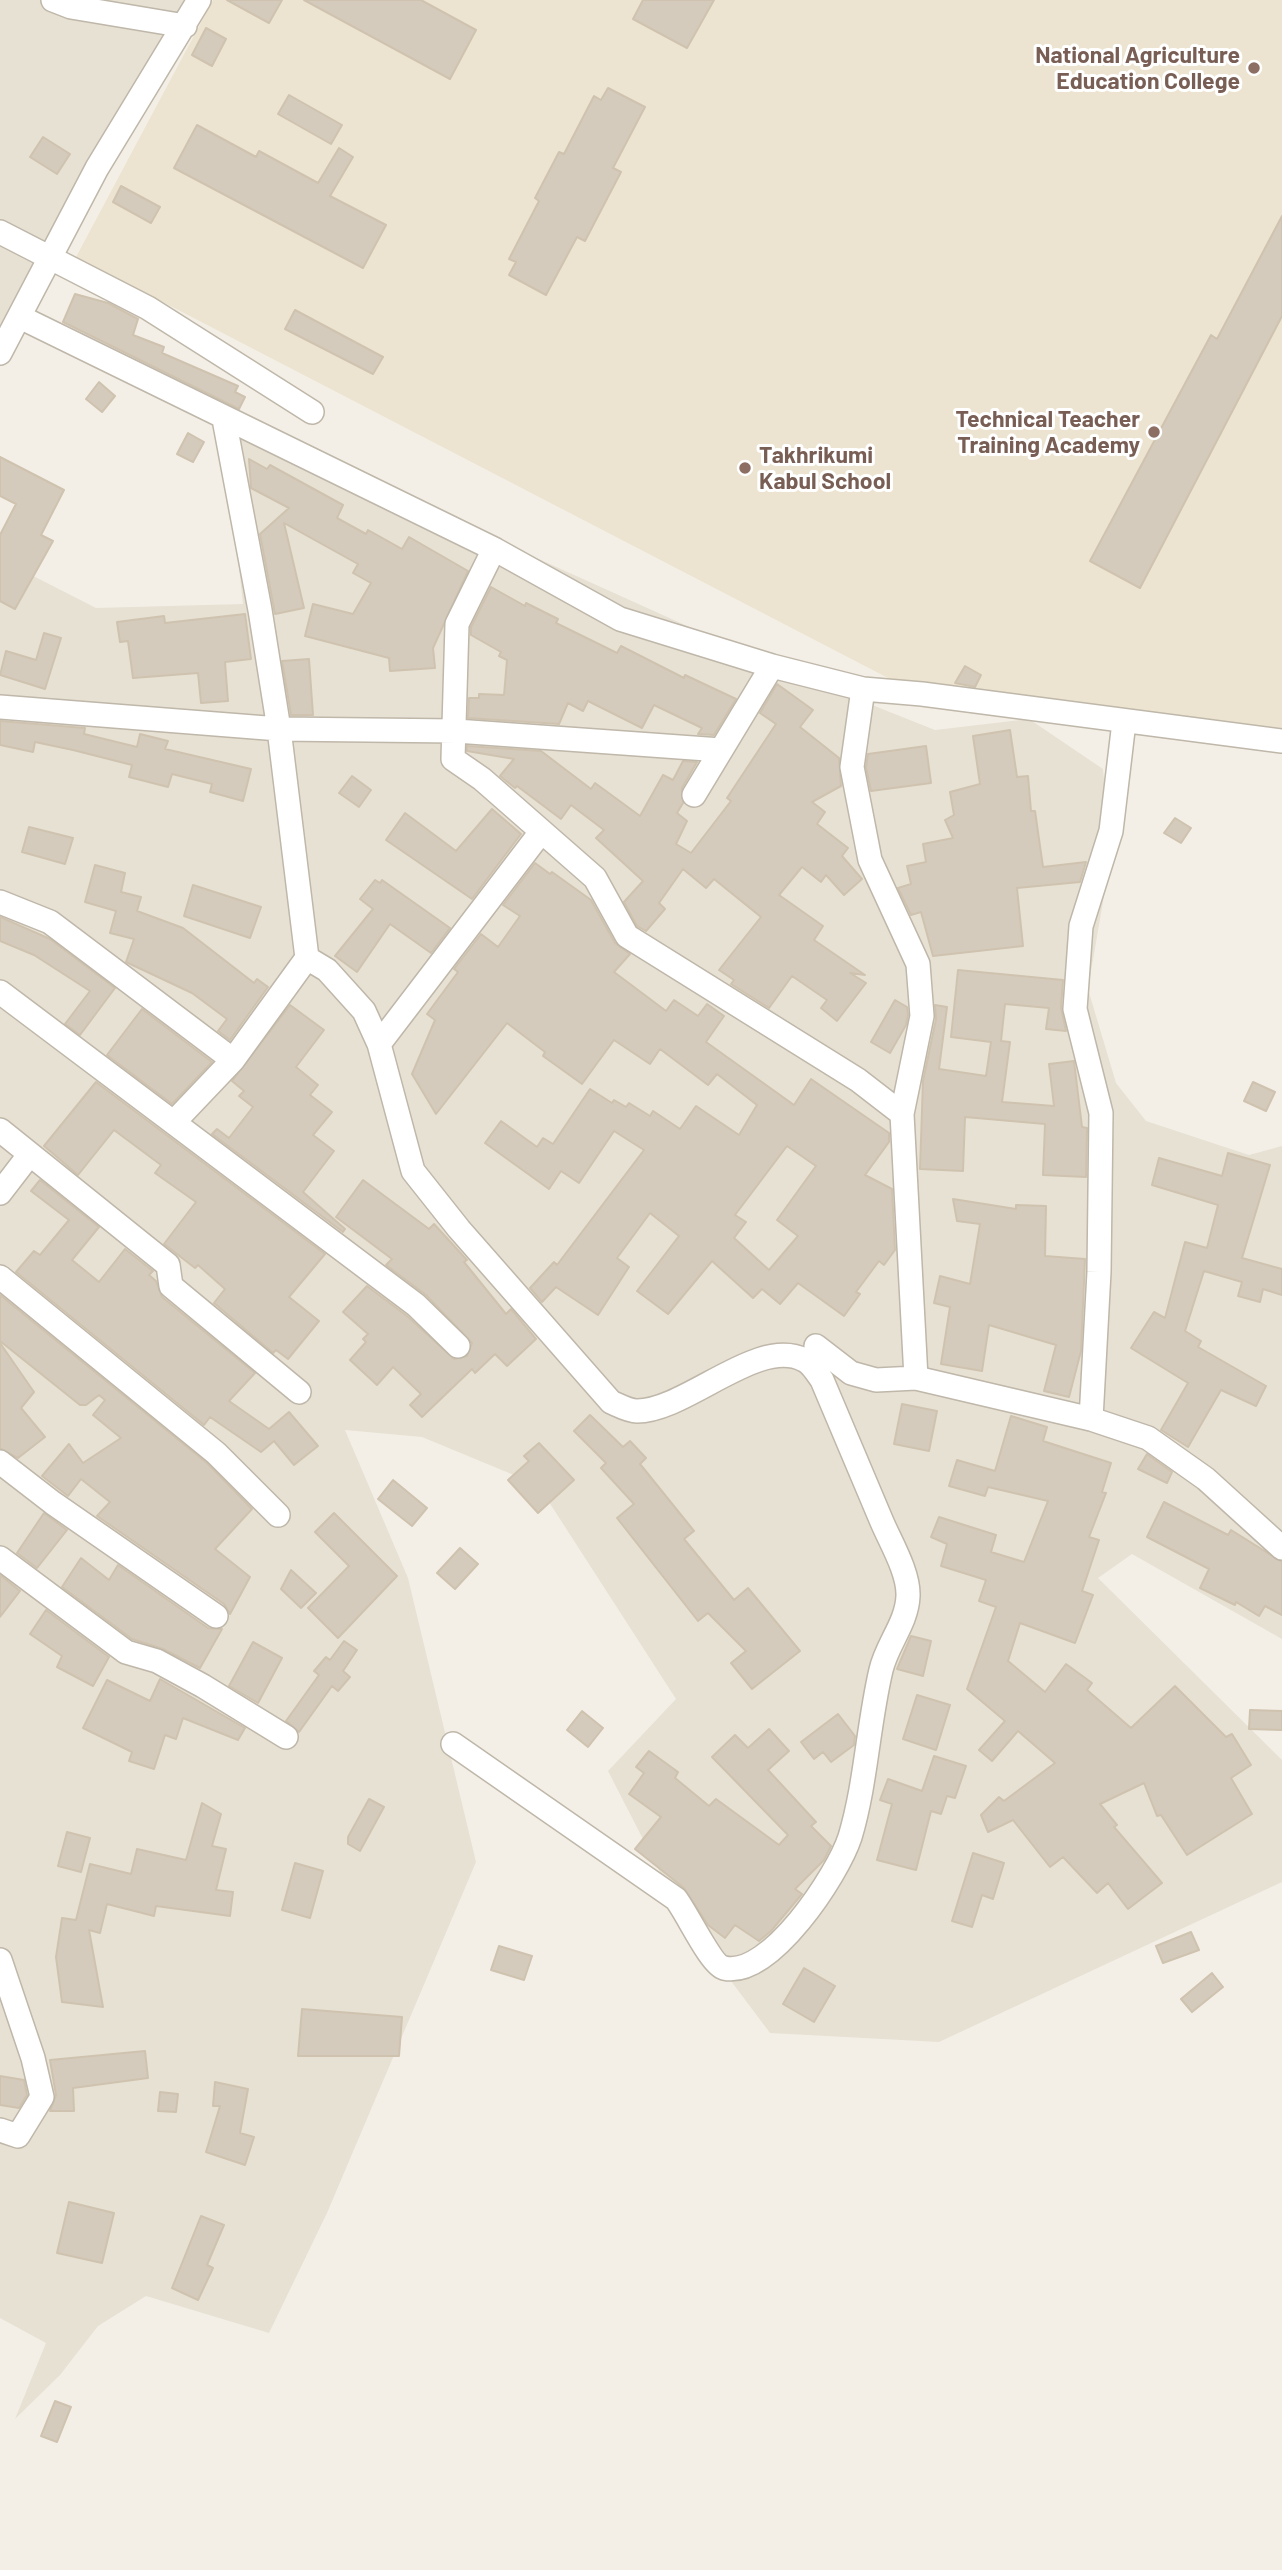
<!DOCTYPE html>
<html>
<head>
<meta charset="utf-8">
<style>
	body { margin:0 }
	canvas { display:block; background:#f3efe6 }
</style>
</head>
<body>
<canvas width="1282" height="2570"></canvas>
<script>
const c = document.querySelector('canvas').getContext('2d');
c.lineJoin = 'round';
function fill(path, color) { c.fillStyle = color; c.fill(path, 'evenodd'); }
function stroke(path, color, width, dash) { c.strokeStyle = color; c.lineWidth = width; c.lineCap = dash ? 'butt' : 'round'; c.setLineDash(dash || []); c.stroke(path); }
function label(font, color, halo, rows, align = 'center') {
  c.font = font + ' Barlow,sans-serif'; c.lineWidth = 6; c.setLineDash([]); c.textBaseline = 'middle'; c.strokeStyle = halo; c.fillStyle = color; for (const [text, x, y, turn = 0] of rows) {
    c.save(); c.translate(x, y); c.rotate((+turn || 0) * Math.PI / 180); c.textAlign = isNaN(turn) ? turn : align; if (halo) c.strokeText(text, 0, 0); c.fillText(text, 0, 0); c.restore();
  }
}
const residential = new Path2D(`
	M0,0h189l-189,352z
	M222,416l567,256 146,58 94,-11 74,50 8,86 -23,134 28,94 30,38 103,34 33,-9v493l-150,-85 -34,24 184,182v122l-343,160 -169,-9 -87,-116 -75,-146 68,-72 -138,-214 -116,-48 -77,-7 63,148 68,284 -149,351 -58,120 -123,-37 -48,30 -38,49 -45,44 31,-76 -46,-25v-1759l96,49 147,-4z`);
const education = new Path2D(`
	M213,0h1069v745l-392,-66 -814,-422z`);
const building = new Path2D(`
	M227,0h55l-13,23z
	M304,0h117l55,30 -26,49z
	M643,0h71l-27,48 -54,-29z
	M206,28l20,11 -14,27 -20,-11z
	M608,88l37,19 -32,61 8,4 -36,69 -8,-4 -31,58 -37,-20 7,-13 -7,-3 30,-58 -4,-3 24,-46 5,2 30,-58 7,4z
	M289,95l53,30 -11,19 -53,-30z
	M197,125l59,32 3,-6 59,32 21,-35 14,9 -23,39 56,29 -23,43 -189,-100z
	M43,137l27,17 -13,20 -27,-17z
	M121,186l39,21 -9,16 -38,-21z
	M1282,216v100l-142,272 -50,-27 121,-226 6,4z
	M75,294l33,9 30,16 -5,16 31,12 -2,6 76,33 -3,6 10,5 -6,12 -176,-87z
	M295,310l88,47 -10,17 -88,-45z
	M99,382l16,14 -13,16 -16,-13z
	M188,433l16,9 -11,20 -16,-8z
	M0,457l64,33 -23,45 12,6 -38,68 -15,-8v-66l16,-31 -16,-8z
	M249,459l18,10 3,-4 73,40 -6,13 29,16 2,-4 34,19 7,-12 59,34 -35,77 2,20 -45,3 -1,-13 -84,-22 8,-32 40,10 18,-31 -18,-10 5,-9 -74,-41 20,85 -29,6 -15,-80 29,-26 -38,-20z
	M491,587l34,19 1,-3 32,16 -2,4 61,30 4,-7 63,32 1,-3 51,24 -22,36 -16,-1 4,-6 -48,-23 -12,23 -54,-27 -5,10 -15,-8 -9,21 -91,-6 1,-20h10v-4l25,1 3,-35 -8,-4 2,-4 -30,-17v-8z
	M245,614l6,45 -26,3 3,39 -27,2 -3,-30 -65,5 -5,-37 -8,1 -3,-20 47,-6 1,7z
	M44,633l17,5 -16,51 -45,-14 6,-24 30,9z
	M309,659l4,56h-22l-9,-54z
	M965,666l16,9 -6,12 -20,-4z
	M777,684l36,26 -13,17 39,31 2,28 -29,16 13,10 -8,12 31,24 -6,8 20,23 -18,16 -18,-20 -5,7 -19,-15 -23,28 44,31 -9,14 51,35 -15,-2 16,10 -29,38 -16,-13 6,-8 -35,-24 -23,32 -38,-24 3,-4 -15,-10 42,-53 -47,-38 -8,9 -23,-19 -24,34 6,6 -19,22 -9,-5 -13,-24 19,-21 -47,-43 8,-8 -33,-25 -10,14 -44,-33 -2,2 -15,-12 14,-17 -47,-8v-5l74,5 50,38 4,-6 45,33 23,-41 10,5 10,-19 14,1 -15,26 1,15 -6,10 10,8 -11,23 15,9 40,-52 -4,-3 49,-74 -16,-11z
	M0,721l85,7 -1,6 53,13 3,-13 28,7 -3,8 86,20 -8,32 -33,-9 2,-8 -40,-10 -4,13 -39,-10 3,-12 -59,-15 -38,-8 -2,10 -33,-7z
	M1010,730l7,47 11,-1 3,35h4l8,56 43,-5 -6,20 -63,6 6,58 -90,10 -12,-44 -10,3 -13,-27 13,-4 -4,-18 19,-4 -3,-18 30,-6 -8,-18 9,-5 -4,-23 30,-8 -7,-48z
	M926,746l5,37 -60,8 -5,-24 2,-13z
	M352,776l19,14 -12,17 -20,-14z
	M492,809l29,25 -49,65 -86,-59 19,-27 51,38z
	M1175,818l16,10 -10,15 -17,-10z
	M29,827l44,11 -8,26 -43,-12z
	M535,863l15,11 2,-2 39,28 24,43 15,11 -16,18 52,39 8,-11 24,16 9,-12 17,12 -18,26 88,63 17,-26 78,54v9l-24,33 27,14 3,61 -11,15 -5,-4 -23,31 4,2 -16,22 -46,-33 -18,21 -18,-15 -9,9 -41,-37 -44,53 -31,-23 42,-55 -29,-23 -33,45 12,9 -31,48 -42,-28 -14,15 -12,-14 24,-26 3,3 87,-115 -30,-19 -35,52 -18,-12 -12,18 -64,-46 16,-22 36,26 6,-9 10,6 37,-55 22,14 2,-3 12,7 3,-4 21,13 3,-5 27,18 16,-23 43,29 18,-30 -40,-31 -9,11 -48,-36 -10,15 -36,-24 -32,44 -39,-28 2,-4 -38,-29 -71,91 -24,-40 23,-54 -8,-6 31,-42 -4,-3 27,-35 17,13 22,-31 -17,-11zM787,1146l29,20 -39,54 21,16 -29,34 -35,-32 12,-16 -11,-7z
	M95,865l30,8 -4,19 20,5 -4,14 46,17 71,55 3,-4 11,8 -38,53 -12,-9 9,-12 -35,-26 -66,-31 8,-23 -24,-6 6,-22 -31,-9z
	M375,880l5,3 2,-3 68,48 -19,25 -41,-29 -33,48 -22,-16 38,-47 -13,-10z
	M193,885l68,22 -11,31 -66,-22z
	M0,917l50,22 65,49 -35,47 -15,-11 25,-33 -56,-36 -34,-14z
	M958,970l105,10 -2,28 5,23 -20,-2 3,-21 -44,-4 -4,37 9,1 -8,60 52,4 -5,-42 25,-3 8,66 5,1 -1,49 -43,-2 2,-51 -80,-7 -2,54 -43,-2 3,-88 13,-62 -1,-14 12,2 -8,62 47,7 5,-34 -40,-5z
	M895,1000l12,7 1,8 -2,10 -16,28 -19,-11z
	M290,1005l34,25 -28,37 22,18 -8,10 22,17 -19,23 21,16 -31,41 42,37 -2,3 -131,-98 5,-5 12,9 24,-31 -14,-11 5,-5 -12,-10z
	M142,1009l70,53 -40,42 -65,-49z
	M96,1082l229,172 -36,43 30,24 -31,38 -12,-9 -3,3 -59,-50 11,-14 -27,-24 -3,3 -31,-24 32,-42 -41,-29 6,-8 -47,-35 -36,45 -34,-29z
	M1253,1082l22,10 -9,19 -22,-10z
	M1228,1153l42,12 -28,93 40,11v26l-19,-6 -3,13 -22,-6 4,-14 -38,-11 -19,60 16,10 -3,6 68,39 -10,20 -35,-16 -33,57 -27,-17 27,-47 -57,-35 23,-36 11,6 20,-76 22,6 11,-43 -66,-20 7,-27 63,18z
	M40,1180l59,47 -27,33 27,22 26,-33 28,22 -4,4 7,6 6,16 93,76 -26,28 40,28 20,-17 29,34 -24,19 -20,-24 -13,11 -51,-35 -6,8 -188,-153 18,-21 6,4 29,-35 -38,-29z
	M363,1180l66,49 5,-5 33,36 -3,2 42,52 5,-5 25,30 -29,27 -12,-12 -20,19 -3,-4 -50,48 -12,-12 11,-11 -28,-27 -16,18 -27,-25 16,-18 -3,-3 5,-5 -25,-22 24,-26 40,30 47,43 13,-3 5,-13 -46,-48 -40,-30 6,-6 -56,-42z
	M953,1199l63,10v-4l30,1 -1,50 40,3 -4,92 -12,46 -25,-6 12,-46 -67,-20 -7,46 -41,-7 9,-57 -16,-4 6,-27 30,8 10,-60 -23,-3z
	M0,1295l207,168 45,46 -37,40 35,28 -20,37 -6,-10 -127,-88 13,-14 -29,-23 -13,17 -26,-20 27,-32 14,19 38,-25 -28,-23 12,-15 -6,-5 -13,10h-6l-80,-64z
	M0,1343l34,49 -13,16 24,29 -27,21 -18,-10z
	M902,1404l35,7 -8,40 -35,-7z
	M590,1415l33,32 7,-6 16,17 -6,6 54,67 -10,8 50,61 14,-12 52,63 -48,38 -21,-26 15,-12 -38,-38 -10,8 -81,-103 17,-14 -33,-36 5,-5 -32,-32z
	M1011,1416l36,11 -4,14 68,22 -9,29 4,1 -17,44 10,3 -17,51 11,4 -18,48 -55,-20 -12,38 37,31 21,-28 26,19 -5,7 44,38 44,-42 51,51 6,-3 19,31 -20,13 21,36 -65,41 -26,-40 -4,1 -13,-33 -44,21 17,21 -3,2 48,56 -34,26 -20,-26 -11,10 -34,-36 -13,10 -37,-47 -25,12 -7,-17 18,-18 5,4 51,-38 -37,-32 -26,30 -13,-11 26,-29 -38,-32 29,-82 -17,-6 7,-21 -45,-14 6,-22 -16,-7 8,-20 57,18 -5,17 33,10 24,-61 -60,-14 -3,9 -36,-10 8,-26 38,11z
	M539,1443l35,37 -36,33 -30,-33 21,-19 -5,-5z
	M1147,1454l25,18 -5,11 -29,-14z
	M393,1480l34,28 -15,18 -34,-27z
	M1164,1502l64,33 3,-5 51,32v53l-17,-9 -6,10 -23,-14 -1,3 -35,-17 9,-19 -62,-32z
	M44,1513l23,17 -30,38 -20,-15z
	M334,1513l63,63 -59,62 -30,-30 41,-42 -34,-34z
	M460,1548l18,16 -23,25 -18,-16z
	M81,1558l28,22 9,-15 90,63 14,1 -22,39 -37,-19 -31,-10 -70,-52z
	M291,1570l25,23 -15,15 -20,-19z
	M0,1575l20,16 -20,26z
	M46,1610l63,47 -16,29 -36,-19 5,-11 -32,-22z
	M911,1636l20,5 -8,35 -26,-7z
	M344,1641l13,9 -14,21 7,6 -12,14 -6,-5 -33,46 -13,-11 33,-46 -5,-4 12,-14 4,3z
	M253,1642l29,16 -24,45 -29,-17z
	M160,1679l85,49 -7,12 -55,-22 -7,21 -11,-4 -11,34 -25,-8 3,-9 -49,-24 24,-48 43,21z
	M917,1695l33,10 -14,45 -33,-11z
	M1250,1710l32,1v19l-33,-1z
	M582,1711l21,17 -15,19 -21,-17z
	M838,1714l17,22 -1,9 -23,17 -8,-10 -9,7 -13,-17z
	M769,1729l20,22 -21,19 48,52 -5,4 20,20 -7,14 -29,29 7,5 -31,37 -12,10 -24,-16 -10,13 -17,-13 -24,-37 -49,-39 26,-32 -32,-23 15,-21 -8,-6 13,-16 29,21 -3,6 34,28 7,-7 63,46 9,-10 -76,-78 23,-22 13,13z
	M934,1756l32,10 -11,32 -8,-2 -6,18 -10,-3 -15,59 -39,-10 15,-56 -12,-4 8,-21 34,12z
	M369,1799l15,8 -24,44 -12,-7v-7z
	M202,1803l19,11 -9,32 14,3 -10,41 17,2 -3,24 -74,-10 -2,10 -47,-12 -7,29 -11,-3 14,77 -41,-5 -6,-45 6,-39 14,2 14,-56 41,10 6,-25 49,11z
	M67,1832l23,6 -9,34 -23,-6z
	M973,1853l31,10 -11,36 -11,-4 -10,32 -20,-6z
	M295,1863l28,8 -13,47 -28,-8z
	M1191,1932l8,18 -36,13 -7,-17z
	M499,1946l33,10 -8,24 -33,-10z
	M804,1968l31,18 -21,36 -31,-18z
	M1212,1973l11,14 -31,25 -11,-13z
	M302,2009l100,8 -3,39h-101z
	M145,2051l3,27 -75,10 1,23h-24l6,-16 -6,-35z
	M0,2076l24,4 3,15 -8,13 -19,-3z
	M215,2082l33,7 -8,44 14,4 -9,28 -39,-13 14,-46h-7z
	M160,2092l18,2 -2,18 -18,-1z
	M69,2202l45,11 -12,50 -45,-10z
	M201,2216l23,9 -17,40 6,3 -15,32 -26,-12z
	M55,2401l16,6 -14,35 -16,-6z`);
const minor = new Path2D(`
	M53,0l18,7 114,19
	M0,232l148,76 164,104
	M20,317l474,232 126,70 152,47 91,23 59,5 360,47
	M0,353l97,-185 102,-168
	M224,419l36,191 19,119 28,229 20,12 37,41 15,33 34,127 46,58 152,173c7,3 18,9 26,9 49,0 121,-75 167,-51 7,3 13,13 18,20 20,47 40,94 60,142 9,21 27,51 26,74 -1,27 -21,48 -27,74 -13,55 -15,114 -31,167 -12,37 -80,142 -126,131 -13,-3 -37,-55 -48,-69l-223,-155
	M494,549l-37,75 -4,135 29,20 113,99 32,58 231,144 44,34
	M863,689l-11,78 18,93 48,104 4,52 -20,98 14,264
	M0,707l279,22 177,2 265,19
	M694,795l78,-129
	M0,902l50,20 183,138 74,-102
	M0,992l416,313 42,41
	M379,1044l162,-212
	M174,1122l59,-62
	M0,1130l168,135 3,21 128,106
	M0,1193l30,-39
	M0,1277l216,176 62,62
	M816,1346l35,27 25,7 40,-2 175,41 57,19 58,41 76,69
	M1091,1419l8,-147 2,-159 -26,-104 6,-83 30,-95 13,-109
	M0,1462l53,41 163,113
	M0,1558l126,94 31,9 46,25 83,51
	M0,1960l33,98 9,39 -24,39 -18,-6`);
const markers = [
	[1254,68,7,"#8d6e63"],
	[1154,432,7,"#8d6e63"],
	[745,468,7,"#8d6e63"]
];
const educationNames = [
	["National Agriculture",1240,55],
	["Education College",1240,81],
	["Technical Teacher",1140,419],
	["Training Academy",1140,445],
	["Takhrikumi",759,455,"left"],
	["Kabul School",759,481,"left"]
];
fill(residential, '#e7e1d4');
fill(education, '#ece4d0');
fill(building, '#d5cbbc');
stroke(building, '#cfc3af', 2);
stroke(minor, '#bfb7a9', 26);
stroke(minor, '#fff', 23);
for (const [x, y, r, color] of markers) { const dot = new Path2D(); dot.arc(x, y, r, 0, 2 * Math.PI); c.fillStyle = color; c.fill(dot); stroke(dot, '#fff', 2.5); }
label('bold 23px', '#785e54', '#fff', educationNames, 'right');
</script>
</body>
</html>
